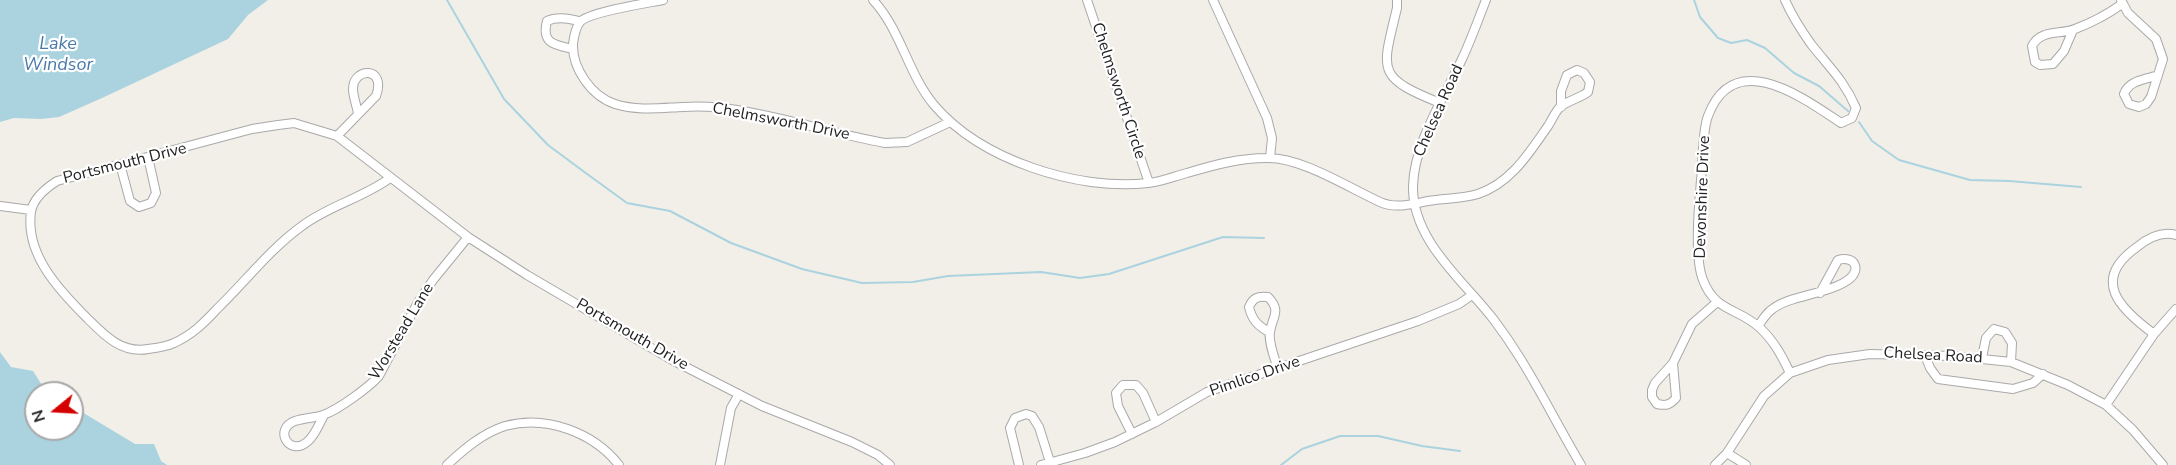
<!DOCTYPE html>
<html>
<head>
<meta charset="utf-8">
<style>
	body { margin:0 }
	#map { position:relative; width:2176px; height:465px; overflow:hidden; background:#f2efe9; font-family:"Nunito Sans",sans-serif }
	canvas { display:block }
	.north { position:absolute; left:24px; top:381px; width:60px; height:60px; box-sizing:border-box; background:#fff; border:2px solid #a7a7a7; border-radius:50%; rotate:252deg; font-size:16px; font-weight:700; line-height:24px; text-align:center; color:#222 }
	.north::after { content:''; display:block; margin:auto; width:21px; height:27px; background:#d40000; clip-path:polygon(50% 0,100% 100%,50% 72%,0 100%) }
</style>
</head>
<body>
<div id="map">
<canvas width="2176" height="465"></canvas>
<div class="north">N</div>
</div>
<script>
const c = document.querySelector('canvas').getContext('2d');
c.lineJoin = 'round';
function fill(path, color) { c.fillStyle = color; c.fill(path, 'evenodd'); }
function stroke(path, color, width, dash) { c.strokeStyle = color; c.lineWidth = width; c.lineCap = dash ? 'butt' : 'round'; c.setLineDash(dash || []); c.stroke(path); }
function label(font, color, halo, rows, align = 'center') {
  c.font = font + ' "Nunito Sans",sans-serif'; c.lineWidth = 4.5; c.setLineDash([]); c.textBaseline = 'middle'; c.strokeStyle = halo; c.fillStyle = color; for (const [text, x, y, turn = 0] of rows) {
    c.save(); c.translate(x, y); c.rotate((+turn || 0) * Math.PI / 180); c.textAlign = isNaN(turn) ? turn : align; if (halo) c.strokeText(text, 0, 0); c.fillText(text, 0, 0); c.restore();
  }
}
const water = new Path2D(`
	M0,0h268l-20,15 -20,24 -126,59 -43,19 -18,2 -27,-1 -14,4z
	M0,352l11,15 22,4 14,22h-11v36h36v-23l63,38h19l7,17 6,4h-167z`);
const stream = new Path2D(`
	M447,0l57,99 44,46 35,26 44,32 43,8 61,32 71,26 60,14 51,-1 35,-6 93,-4 39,6 29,-4 114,-37 41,1
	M1694,0l6,17 18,21 13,5 16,-3 18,8 29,25 25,13 29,25
	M1859,122l13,19 27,19 71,20 39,1 72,6
	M1281,465l21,-16 38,-13h38l44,10 38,5`);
const minor = new Path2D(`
	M663,0c-15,3 -75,12 -83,22 -5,6 -6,15 -7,22 -1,24 18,52 42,60 22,7 45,4 68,3 18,-1 37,0 54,3 50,8 98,24 148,33l22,-1 43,-20
	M873,0c28,30 35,74 61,105 47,55 143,86 214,78 13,-1 27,-7 39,-10 27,-8 52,-15 80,-15 34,-1 82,30 113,44 15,7 34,2 48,-1 16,-3 34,-2 50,-7 33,-11 51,-41 70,-68 4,-6 7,-14 12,-19 7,-6 20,-9 28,-15l2,-10 -6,-9 -7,-3 -10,5 -6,16v16
	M1087,0l62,183
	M1213,0l54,118 5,20 -2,20
	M1397,0v8c-15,63 -22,69 43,95
	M1486,0c-8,20 -15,40 -24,59 -18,39 -48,84 -49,127 -1,55 51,95 81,134 9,12 18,25 26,38 22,35 40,72 61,107
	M1785,0c7,16 16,30 26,44 18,23 33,36 45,64l-4,10 -11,5c-39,-26 -107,-76 -133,-7 -6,15 -5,47 -7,64 -2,24 -7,78 2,100 12,32 36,28 57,48 14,13 22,28 30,45
	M2121,0l7,13 28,26 7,20 -12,38 -5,7 -7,3 -10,-3 -5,-10c5,-14 21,-14 34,-19
	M2073,30l-9,21 -11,13 -13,1 -5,-3 -3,-16c9,-17 28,-11 43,-17 16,-6 33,-15 47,-25
	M573,49c-18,-4 -32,-5 -26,-28 11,-5 22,-2 33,0
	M337,136l39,-40c11,-30 -23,-29 -23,-7 0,8 4,17 5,25
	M120,164l10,37 9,6 12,-4 5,-10 -8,-36
	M390,178c-27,20 -62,28 -88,48 -32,23 -57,56 -85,83 -13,14 -25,26 -43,34 -8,4 -18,5 -26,6 -27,5 -45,-15 -62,-32 -27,-27 -61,-63 -55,-105 2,-14 15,-24 26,-31l195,-52 26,-4 16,-2 43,13 131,101 59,38 145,85 90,46 90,36 26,13 12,10
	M0,206l31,4
	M1758,326c4,-5 7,-11 12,-15 17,-16 57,-16 78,-31 14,-10 7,-25 -10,-20l-18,33
	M1269,332c-11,-6 -17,-12 -20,-25 4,-9 8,-11 19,-10 14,14 4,20 2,35 -2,10 5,27 8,37
	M2154,334c-34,-25 -64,-54 -17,-87 11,-9 25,-16 39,-12
	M1925,355l5,13 8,11 75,10 20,-6 10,-9
	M1982,358l4,-20 8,-9 11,3 7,11 -1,19
	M1673,363l3,35c-6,7 -10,8 -19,6l-5,-7v-7l3,-7 18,-20 19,-39 24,-21
	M2106,405l48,-71 22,-25
	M324,415c-5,9 -9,21 -17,27 -18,15 -34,-13 -12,-21 9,-3 19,-3 28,-6 15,-5 45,-27 56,-39l38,-72 16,-24 35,-43
	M1132,434l-14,-28 -2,-13 7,-8h13l7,8 13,29
	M1727,453l19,12
	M447,465c17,-16 36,-32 58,-39 41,-11 88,6 114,39
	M720,465l11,-57 8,-14
	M1019,465l-9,-37 5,-10 11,-4 6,2 7,11 11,35
	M1041,465l44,-12 30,-11 41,-20 51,-30 211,-71 41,-17 13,-9
	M1715,465l12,-12 37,-57 26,-23 38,-13 42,-6 83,2 58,6 57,23 38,20 27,25 30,35`);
const streetNames = [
	["Chelmsworth Circle",1118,91,72],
	["Chelsea Road",1439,111,-66],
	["Chelmsworth Drive",781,122,11],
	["Portsmouth Drive",125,164,-14],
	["Devonshire Drive",1703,197,-88],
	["Worstead Lane",402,332,-59],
	["Portsmouth Drive",632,335,30],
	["Chelsea Road",1933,356,3],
	["Pimlico Drive",1255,377,-19]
];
const waterNames = [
	["Lake",58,45],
	["Windsor",58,66]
];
fill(water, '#aad3df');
stroke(stream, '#aad3df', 2);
stroke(minor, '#a9a9a9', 10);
stroke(minor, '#fff', 8);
label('16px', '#222', '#fff', streetNames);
label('italic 18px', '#4a7aab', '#fff', waterNames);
</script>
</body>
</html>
